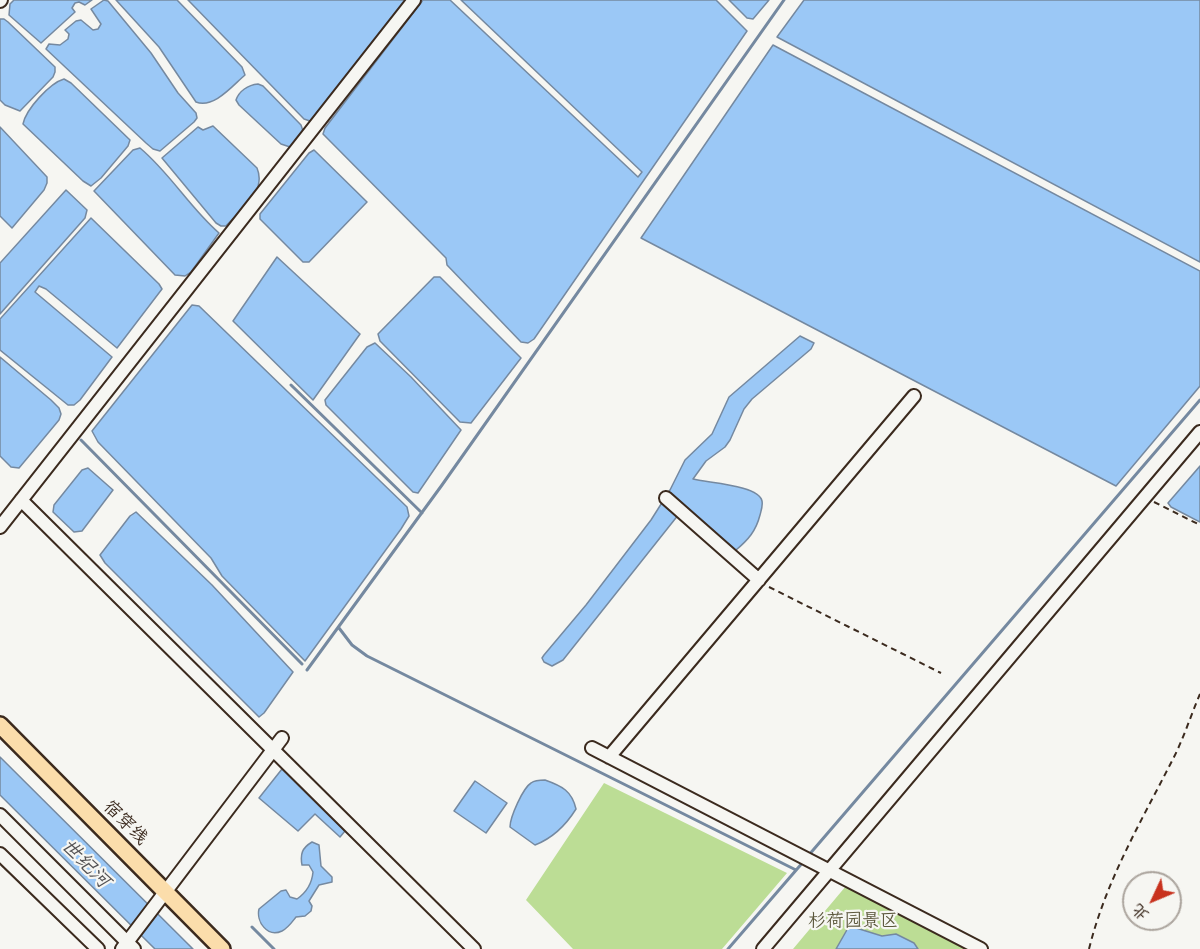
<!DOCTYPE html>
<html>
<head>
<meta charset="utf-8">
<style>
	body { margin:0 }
	#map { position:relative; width:1200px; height:949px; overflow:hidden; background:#f6f6f2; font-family:Itim,"LXGW WenKai TC",sans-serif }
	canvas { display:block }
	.north { position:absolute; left:1122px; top:871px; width:60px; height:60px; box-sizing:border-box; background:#f6f6f2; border:2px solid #aba49d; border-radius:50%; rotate:226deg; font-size:16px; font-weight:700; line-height:24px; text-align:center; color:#3b2a1e }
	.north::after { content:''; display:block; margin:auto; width:21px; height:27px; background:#c8321e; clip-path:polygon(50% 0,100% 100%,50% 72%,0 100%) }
</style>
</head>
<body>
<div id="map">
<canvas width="1200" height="949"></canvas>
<div class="north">北</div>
</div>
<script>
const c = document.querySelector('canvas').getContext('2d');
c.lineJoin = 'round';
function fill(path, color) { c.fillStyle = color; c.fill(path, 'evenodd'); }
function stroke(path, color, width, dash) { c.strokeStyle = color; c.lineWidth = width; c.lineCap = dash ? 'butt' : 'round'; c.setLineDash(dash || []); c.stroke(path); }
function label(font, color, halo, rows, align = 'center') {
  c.font = font + ' Itim,"LXGW WenKai TC",sans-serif'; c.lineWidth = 4.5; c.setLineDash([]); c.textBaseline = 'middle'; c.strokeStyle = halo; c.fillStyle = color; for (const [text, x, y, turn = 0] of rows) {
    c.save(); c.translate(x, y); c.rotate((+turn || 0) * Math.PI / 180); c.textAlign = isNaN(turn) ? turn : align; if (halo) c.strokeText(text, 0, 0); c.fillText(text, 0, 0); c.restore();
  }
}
const green = new Path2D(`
	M604,783l183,90 -65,76h-149l-47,-49z
	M846,886l124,63h-177z`);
const water = new Path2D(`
	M14,0h78l-7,5 -6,-3 -4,1 -3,5 3,4 -34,31 -32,-28 1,-11z
	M104,0l4,1 43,52 27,40 18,20 1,5 -3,4 -34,29 -7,-2 -7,-6 -100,-94 3,-5 11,1 8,-6 1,-5 -4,-4 11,-9 5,-1 12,10 5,-1 3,-5 -10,-15z
	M116,0h61l65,67 3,8c-12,10 -31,34 -49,27l-37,-55z
	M188,0h221l-93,118 -6,3 -6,-2z
	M423,0h27l188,177 4,-5 -181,-172h255l31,31 -213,308 -6,4 -7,-1 -74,-77 -1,-7 -123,-124 2,-6z
	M729,0h40l-16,19 -6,-1z
	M804,0h396v262l-423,-225z
	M0,19h4l4,3 47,45v5l-2,5 -33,34 -15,-6 -5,-5z
	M773,45l427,226v115l-84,100 -475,-248z
	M64,79l7,4 59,57 -2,6 -27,32 -10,8 -8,-5 -60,-57c3,-15 27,-41 41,-45z
	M258,84l5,2 38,39 3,9 -14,13 -9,-3 -42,-39 -3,-5c3,-9 12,-15 22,-16z
	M213,126l44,42c10,24 -16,41 -31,58h-5l-5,-3 -54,-65 36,-31 5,3z
	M0,127l47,50v6l-3,7 -32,38 -12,-12z
	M140,148c30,25 50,60 79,85l-28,39 -6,4 -10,-1 -81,-84 39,-41z
	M314,150l53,52 -58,60h-6l-43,-43v-5l49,-61z
	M66,190l21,20 -2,8 -85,96v-51z
	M91,218l68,66 3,5 -45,59 -71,-59 -7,-3 -4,6 77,65 -32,43 -6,5h-6l-68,-55v-31z
	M277,257l83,77 -47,66 -80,-79z
	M434,277h6l81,81 -50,65 -11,-1 -80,-81 -2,-7z
	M192,305l7,1 208,201 2,9 -8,13 -96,132 -83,-85 -11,-18 -113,-116 -6,-11z
	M800,336l14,7 -3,6 -59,50 -8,10 -14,31 -5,7 -19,14 -13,18c14,4 66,6 69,22 1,5 -1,10 -2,14 -4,16 -12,25 -24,35l-4,-1 -53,-35 -116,146 -11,6 -8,-4 -2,-4 2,-3 42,-50 65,-85 19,-30 15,-30 27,-26 17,-37z
	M375,343l36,34 50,53 -43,63 -5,-1 -87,-87 -1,-5 42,-53z
	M0,357l51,43 8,8 2,6 -2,6 -40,48 -8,-1 -11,-11z
	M1200,466v56l-29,-15 -3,-4z
	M88,468l25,22 -31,41 -8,1 -21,-20 1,-7 28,-35z
	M136,512l76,73 81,87 -29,41 -5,4 -154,-154 -5,-8 30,-39z
	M0,757l193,192h-38l-155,-154z
	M282,769l63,62 -5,6 -25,-23 -17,17 -39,-33z
	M545,780c17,6 27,11 31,29 -10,16 -23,29 -41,36l-25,-18c0,-10 13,-39 21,-44 4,-3 9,-3 14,-3z
	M475,781l32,22 -21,30 -32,-22z
	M312,842l7,3 2,21 11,11v5l-13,3 -10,16 3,5 -1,5 -6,5 -9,1c-4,5 -8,11 -14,14 -15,7 -26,-10 -23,-22l22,-18 5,-1 4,7 7,2c10,-7 15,-16 16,-27l-4,-7h-7c-2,-11 0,-17 10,-23z
	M853,927l29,9 14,-2 18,9 4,6h-82l12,-21z`);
const stream = new Path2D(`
	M291,385l131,128
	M81,440l221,224
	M339,628l13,17 15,11 429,214
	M307,670l135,-185 342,-485
	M808,856l392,-456
	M252,927l22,22
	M728,949l76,-88`);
const path = new Path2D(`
	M1154,502l46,23
	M769,587l172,86
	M1089,949c17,-69 53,-129 85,-192 10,-20 17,-42 26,-63`);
const minor = new Path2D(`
	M0,1l1,-1
	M666,498l93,82
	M21,500l453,449
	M0,527l414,-527
	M592,748l389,201
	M609,757l305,-361
	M0,815l134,134
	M0,854l98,95
	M122,949l160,-211
	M763,949l437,-517`);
const major = new Path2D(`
	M0,725l222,224`);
const streetNames = [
	["宿穿线",125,823,45]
];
const parkNames = [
	["杉荷园景区",853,921]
];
const waterNames = [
	["世纪河",85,864,45]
];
fill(green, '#bcdd95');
fill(water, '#9bc8f6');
stroke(water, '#7589a0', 1.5);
stroke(stream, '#7589a0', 3);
stroke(minor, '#3b2a1e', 16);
stroke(major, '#3b2a1e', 20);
stroke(path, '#3b2a1e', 2, [6, 4.5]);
stroke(minor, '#f6f6f2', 12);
stroke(major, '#fbddab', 15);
label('18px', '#3b2a1e', '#f6f6f2', streetNames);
label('18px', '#5b573c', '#f6f6f2', parkNames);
label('italic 20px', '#535254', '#f6f6f2', waterNames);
</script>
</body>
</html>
